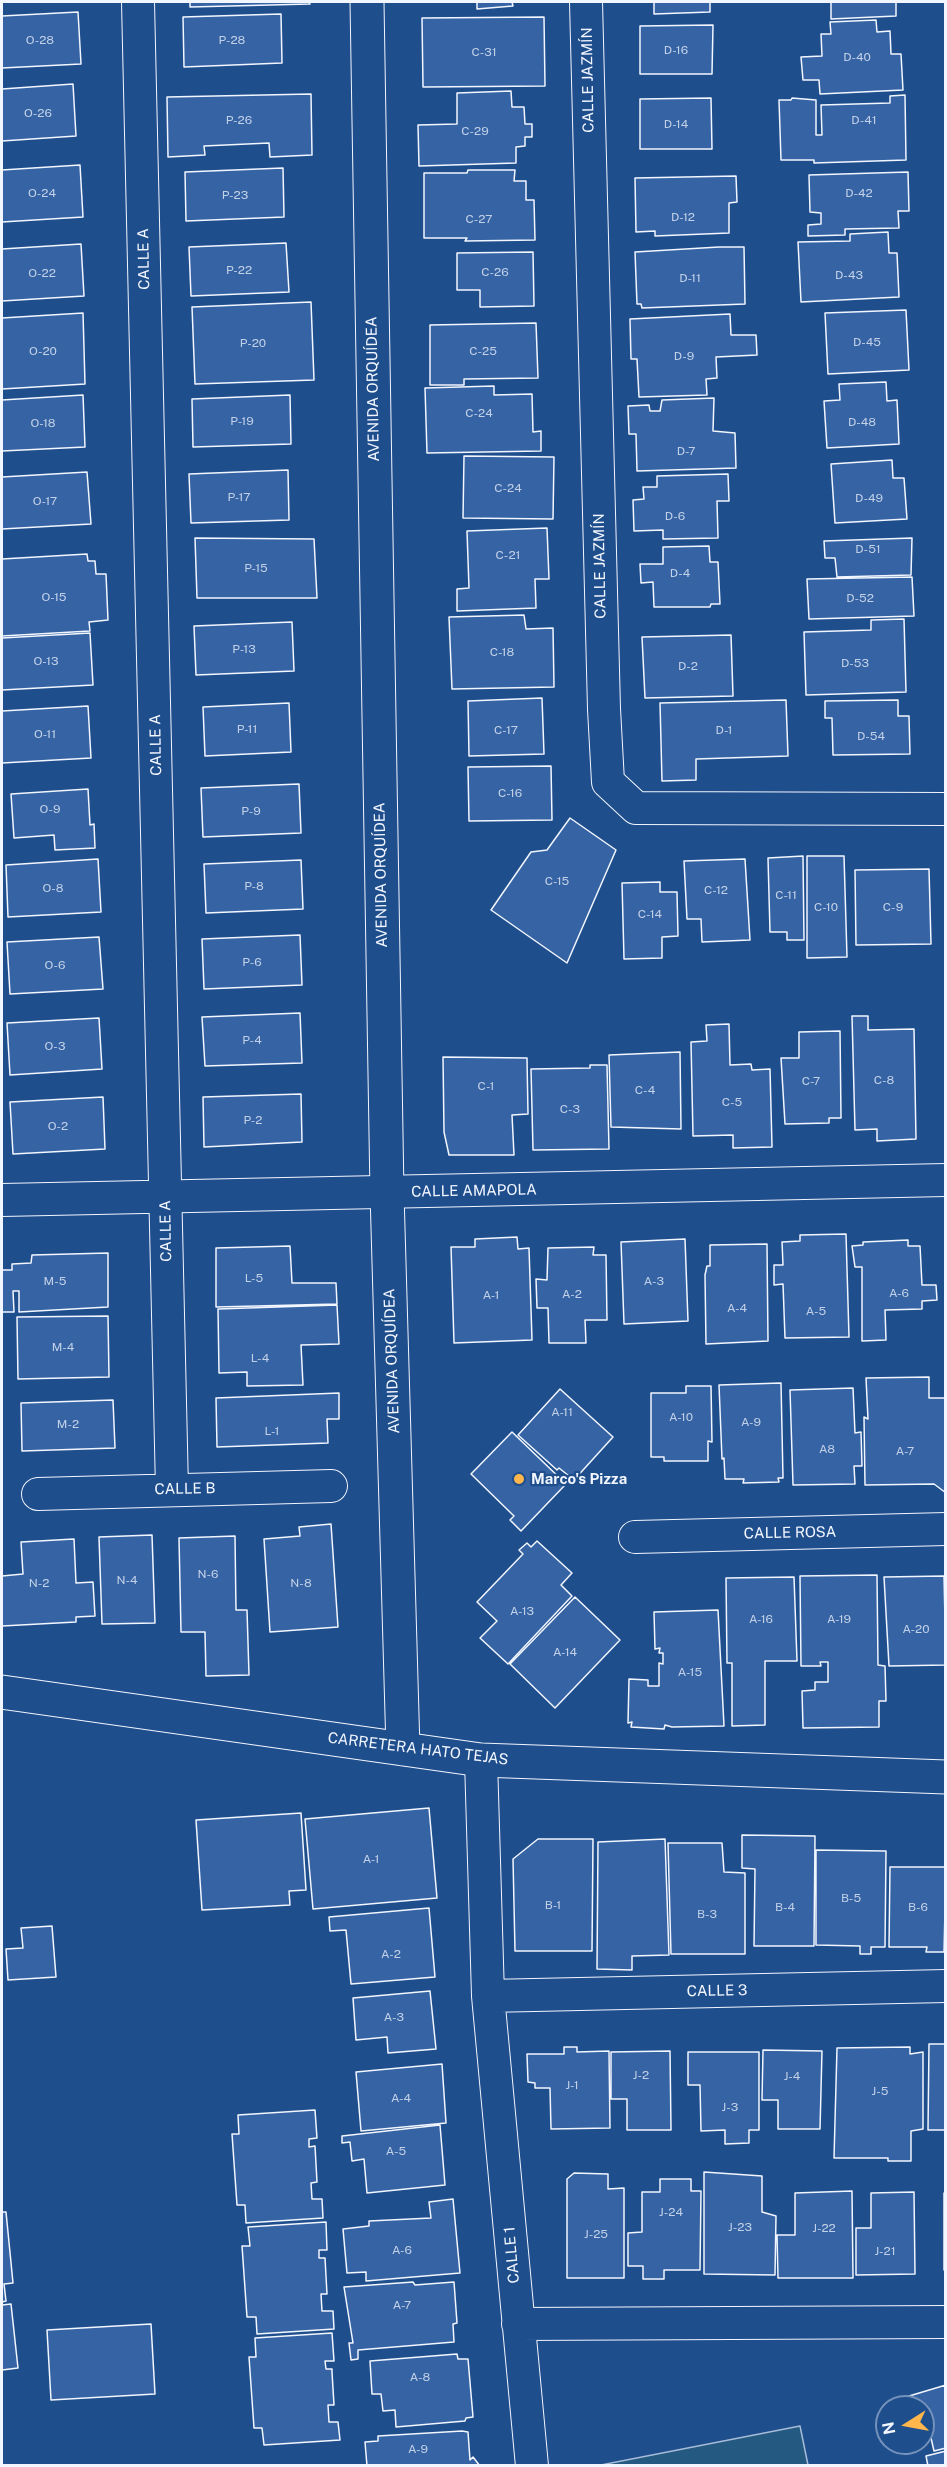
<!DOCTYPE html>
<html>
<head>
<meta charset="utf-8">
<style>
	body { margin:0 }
	#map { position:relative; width:947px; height:2467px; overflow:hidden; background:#1f4e8c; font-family:"Public Sans",sans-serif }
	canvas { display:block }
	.frame { position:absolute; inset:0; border:3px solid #f2f6ff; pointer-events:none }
	.north { position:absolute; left:875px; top:2395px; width:60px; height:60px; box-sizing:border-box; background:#1f4e8c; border:2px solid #7391ba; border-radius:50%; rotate:259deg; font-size:16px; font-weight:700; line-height:24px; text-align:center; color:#f2f6ff }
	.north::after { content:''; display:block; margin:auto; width:21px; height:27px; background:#ffb74d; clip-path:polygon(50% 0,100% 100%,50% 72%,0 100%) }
</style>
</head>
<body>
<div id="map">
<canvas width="947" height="2467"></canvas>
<div class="frame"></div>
<div class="north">N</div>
</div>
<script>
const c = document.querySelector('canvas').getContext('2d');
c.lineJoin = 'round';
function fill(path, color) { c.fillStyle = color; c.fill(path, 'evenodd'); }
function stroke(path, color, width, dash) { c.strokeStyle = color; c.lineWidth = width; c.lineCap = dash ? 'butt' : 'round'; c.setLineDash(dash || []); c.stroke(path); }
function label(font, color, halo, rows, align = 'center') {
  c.font = font + ' "Public Sans",sans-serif'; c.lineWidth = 4.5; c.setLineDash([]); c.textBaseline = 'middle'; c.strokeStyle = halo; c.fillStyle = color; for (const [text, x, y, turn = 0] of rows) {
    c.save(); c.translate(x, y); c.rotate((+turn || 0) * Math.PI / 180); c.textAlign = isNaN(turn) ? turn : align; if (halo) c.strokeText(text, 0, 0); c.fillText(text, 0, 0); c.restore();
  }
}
const green = new Path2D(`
	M800,2426l8,39h-207z`);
const building = new Path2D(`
	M190,2h119l1,2 -120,3z
	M477,2h35l1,4 -36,3z
	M654,2h56v10l-56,2z
	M800,2h96v14l-65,3v-17z
	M78,12l3,52 -79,4v-52z
	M281,14l1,49 -98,4 -1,-50z
	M544,17l1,69 -122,1 -1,-69z
	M876,20l1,12 13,-1 1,23h10l2,36 -83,4 -1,-14h-16l-2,-23 21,-1 -1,-22h10l-1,-12z
	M713,25l-1,49h-72v-48z
	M73,84l3,52 -74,5v-52z
	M511,91l1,16h12l1,17h7v13h-7v9l-9,1v16l-97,3 -1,-41 39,-1v-31z
	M311,94l1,61 -42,2 -1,-14 -65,3 1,9 -37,2 -1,-60z
	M905,95l1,65 -92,3v-3h-33l-2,-60h12l1,-2 24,2v35h6l-1,-30 69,-2v-7z
	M711,98l1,51h-72v-50z
	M80,165l3,52 -81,5v-52z
	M283,168l1,49 -98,4 -1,-49z
	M468,170h47l-1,11h12v19h8l1,40 -70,1 2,-3h-43v-65h43z
	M908,172l1,39h-11l1,17 -54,1v6l-37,1v-11l13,-1v-11l-11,-1 -1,-37z
	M736,176l1,26 -8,1v30l-74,3v-5l-19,1 -1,-54z
	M888,232l1,21h8l2,44 -98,5 -3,-60 52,-1v-7z
	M286,243l3,49 -98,4 -2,-49z
	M81,244l3,52 -82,5v-52z
	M719,247h25l1,57 -103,4 -1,-4h-4l-2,-52z
	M533,252l1,54 -54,1v-17h-23v-37z
	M311,302l3,78 -119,4 -3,-77z
	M906,310l3,60 -81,4 -3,-61z
	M83,313l2,71 -83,5v-71z
	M730,314l1,21h25l1,20 -41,2 1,21 -11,1 1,16 -68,2 -2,-38h-6l-1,-40z
	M536,323l2,55 -74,1v6h-34v-60z
	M886,382l1,19 10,-1 2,44 -72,4 -3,-47 16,-1 -1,-16z
	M494,386v9l38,-1 1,38 8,-1v20l-114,2 -2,-65z
	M83,395l2,52 -83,4v-51z
	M290,395l1,49 -98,3 -1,-48z
	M714,398l-1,33 22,2 1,35 -99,3 -1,-37h-7l-1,-28 21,-1 1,6h10l2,-11z
	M464,456l90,1 -1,62 -90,-1z
	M892,460l1,18h11l3,41 -72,4 -4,-59z
	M288,470l1,50 -98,3 -2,-49z
	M87,472l4,52 -89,5v-52z
	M728,474l1,27h-12l1,37 -55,1v-9l-29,1 -1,-31 11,-1 -1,-12h14v-11z
	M547,528l2,51h-14l1,29 -79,3v-22l12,-1 -2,-57z
	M195,538l119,1 3,59h-120z
	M912,538l-1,37 -74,2 -2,-19h-10l-1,-17z
	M709,546l1,16h8l2,42h-9l-1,3h-56l-1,-25 -12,1 -1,-19h23v-17z
	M87,554l1,7h7l1,13h10l2,46 -19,2 1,9 -88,5v-77z
	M912,577l2,39 -105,3 -2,-40z
	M524,615l2,14 27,-1 1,59 -102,2 -3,-72z
	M904,619l2,73 -100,3 -2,-63 67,-2v-10z
	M292,622l2,49 -98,4 -2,-49z
	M90,633l3,52 -91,5v-52z
	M731,635l2,61 -88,2 -3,-61z
	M542,698l2,56 -75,2 -1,-55z
	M786,700l2,56 -92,3v21l-34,1 -2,-78z
	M898,700v16h11l1,38 -77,1 -1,-37h-7v-17z
	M289,703l2,49 -86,4 -2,-49z
	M88,706l3,52 -89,5v-52z
	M551,766l1,54 -83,1 -1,-54z
	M299,784l2,49 -98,4 -2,-49z
	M88,789l2,36 4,-1 1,24 -40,2 -1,-15 -40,3 -3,-44z
	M570,818l46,32 -49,113 -76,-53 40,-58 16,-2z
	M803,856l1,84h-17v-8h-17l-2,-74z
	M807,856h37l3,101 -40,1z
	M98,859l3,53 -93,5 -2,-52z
	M745,859l5,81 -48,2 -1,-23h-14l-3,-58z
	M301,860l2,49 -97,4 -2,-49z
	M929,869l2,75 -75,1 -1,-75z
	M660,882v10h17l1,44 -16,1v21l-38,1 -2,-76z
	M300,935l2,50 -98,4 -2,-50z
	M99,937l4,52 -93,5 -3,-52z
	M300,1013l2,50 -97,3 -3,-49z
	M852,1016h16v14l46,-1 2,110 -39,2v-12l-22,1z
	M99,1018l3,51 -92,6 -3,-52z
	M729,1024l1,41 21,-1 1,6 18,-1 2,78 -39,1v-13l-40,1 -2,-94 16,-1 -1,-16z
	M840,1031l1,87h-12v5l-44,1 -4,-66h18v-26z
	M680,1052l1,77 -70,-2 -2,-72z
	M443,1057l84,1 1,56 -16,1 2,40h-65l-5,-23z
	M590,1065h17l2,84 -76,1 -2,-81 59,-1z
	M301,1094l1,48 -98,5 -1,-50z
	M103,1097l2,52 -92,5 -3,-52z
	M846,1234l3,103 -64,1 -2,-54 -9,1v-20h9l-1,-23 18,-1v-6z
	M517,1237l1,12 11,-1 3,92 -78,3 -3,-96h24v-8z
	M685,1239l3,82 -64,3 -3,-82z
	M908,1240v6h12l2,39h14l1,15 -15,1v8l-37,1 1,30 -24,1v-74h-7l-3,-21 11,-1v-3z
	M767,1244l1,97 -62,3 -1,-69 2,-9h3v-21z
	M290,1246l2,37h44l1,21 -121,3v-59z
	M594,1247l-1,8h13l1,65h-22l1,23h-37l-1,-35h-11l-1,-29 11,1 1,-32z
	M108,1253v54l-89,5v-21h-6l1,21h-12v-42h10v-6l19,-1 1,-8z
	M337,1305l2,39 -38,1 2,40 -56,1v-14l-28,1 -1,-64z
	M108,1316l1,61 -91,2 -1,-62z
	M929,1377v21h17v95l-12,-9 -69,1 -1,-68 4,2 -2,-41z
	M781,1383l2,95h-5l1,4 -36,1 1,-4h-19l-1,-21 -2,1 -3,-74z
	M686,1386h25l1,56 -4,-1v20h-44v-4h-13v-64h35z
	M853,1388l2,45 6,-1 1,34h-8l1,18 -62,1 -3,-95z
	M560,1389l53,48 -39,43 -15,-12 -2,2 -39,-35z
	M339,1393v26h-12l1,24 -111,4 -1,-49z
	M113,1400l2,48 -93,3 -1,-48z
	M512,1432l54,52 -45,47 -11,-11 4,-4 -43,-42z
	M331,1524l7,103 -68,5 -6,-93 36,-3 -1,-9z
	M152,1535l3,88 -53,1 -3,-87z
	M235,1536l1,74h11l2,65 -43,1 -1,-44h-24l-2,-94z
	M74,1539l2,44 17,-1 2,34 -19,1v5l-74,4v-50l21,-2 -2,-32z
	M537,1541l35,32 -11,12 11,11 -64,68 -28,-26 17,-17 -20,-19 46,-48 -4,-4 8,-7 4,4z
	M877,1575l1,90 7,1 1,35h-7v26l-76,1 -1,-37 13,-1v-8h13v-20h-8l1,4h-20l-1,-90z
	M944,1576l2,89 -57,1 -5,-89z
	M794,1577l3,84h-32v64l-33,1v-63h-5l-1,-85z
	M575,1597l45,43 -65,68 -45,-44z
	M718,1610l6,116 -52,1 -7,-2 -1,4 -33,-2 1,-5 -4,1 1,-44 19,1v6h11v-23l4,1v-11h-4l1,-5 -5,1 -1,-37z
	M429,1808l8,90 -124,11 -8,-90z
	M301,1813l5,77 -17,1 1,14 -88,5 -6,-90z
	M742,1835l73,1 -1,110h-60l1,-77 -13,-1z
	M538,1839h55l-1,112h-77l-2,-92z
	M665,1839l4,116 -37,1v14l-35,-1 1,-127z
	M668,1843h54l2,29 21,1v81h-74z
	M816,1850l70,1 -1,96h-14v7h-11v-8l-44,-1z
	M890,1867h56l-2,85h-18l1,-5h-38z
	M429,1908l6,69 -84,7 -5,-54 -16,1 -1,-14z
	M52,1926l4,51 -48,3 -2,-31 17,-1 -2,-20z
	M430,1991l6,58 -48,4 -1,-16 -31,3 -3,-42z
	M929,2044h17v86h-18z
	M564,2047h13v5l32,-1 1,77 -59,1 -1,-41h-15v-5l-7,-1 -1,-28h37z
	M910,2047v7l13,-2v77l-12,2v30h-23v-3h-54l3,-110z
	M763,2050l59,1 -2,78h-42v-29h-16z
	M670,2051l1,79h-44v-31h-16v-47z
	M688,2052h71v78h-10v13l-24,1v-14l-24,1 -1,-46h-12z
	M442,2064l4,59 -85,8 -5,-59z
	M315,2110l2,28 -8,1v8l6,-1 2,36 -6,1 1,16h10l1,19 -77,5 -1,-18h-8l-5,-71h7l-1,-19z
	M440,2125l5,60 -78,8 -3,-34 -12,2 -2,-19 -8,1v-7z
	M704,2172l58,4v36l14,4 -1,59 -71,-1z
	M574,2173l34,1v15l16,-1v90h-57v-99z
	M660,2179h31v12h10l-1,79h-36v9h-21v-13h-15v-33l14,-1v-40h18z
	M852,2191l1,87h-75l-1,-43h18v-42z
	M914,2192l1,82 -59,1v-47h15v-35z
	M944,2193h2v77h-2z
	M453,2199l7,74 -94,8v-9l-19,1 -4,-44 26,-3v-5l62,-3 -2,-16z
	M2,2212h4l7,71 -9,1 2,17 -4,1z
	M326,2222l1,28h-8v8h6l2,36h-6l1,17h11l1,18 -77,5 -1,-17h-9l-5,-71h8l-2,-19z
	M413,2282l2,3 39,-3 3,41 -4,1 1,18 -96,8v9l-7,1 -2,-17h4l-9,-56z
	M11,2304l7,64 -16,2v-65z
	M151,2324l4,70 -104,6 -4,-70z
	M332,2333l2,28h-9l1,8h6v3l2,33h-6l1,17h9l2,18 -76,5 -2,-17h-8l-5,-71h7l-1,-19z
	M457,2354l1,5h10l5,58 -7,1 -1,3 -69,6 -1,-17 -12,1 -2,-17h-9l-2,-33z
	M946,2385v63l-12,3 -3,-13 -3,1 -5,-13v-19h-22l-2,-8z
	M462,2431l6,1 2,28 3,-3 7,9h-113l-2,-24 13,-1v-5z
	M946,2451v15h-18l-2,-10z`);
const minor = new Path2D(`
	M138,2l34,1487
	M586,2l18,707 4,73 28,26 310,1
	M2,1200l944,-20
	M38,1494l293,-8
	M635,1537l311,-8
	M481,1760l7,236 44,470
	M488,1996l458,-10
	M518,2324l428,-2`);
const tertiary = new Path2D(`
	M367,2l20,1191 16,556
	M2,1692l479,68 465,17`);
const markers = [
	[519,1479,6,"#ffb74d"]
];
const numberNames = [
	["O-28",40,40],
	["P-28",232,40],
	["D-16",676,50],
	["C-31",484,52],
	["D-40",857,57],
	["O-26",38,113],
	["P-26",239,120],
	["D-41",864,120],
	["D-14",676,124],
	["C-29",475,131],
	["O-24",42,193],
	["D-42",859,193],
	["P-23",235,195],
	["D-12",683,217],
	["C-27",479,219],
	["P-22",239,270],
	["C-26",495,272],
	["O-22",42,273],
	["D-43",849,275],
	["D-11",690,278],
	["D-45",867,342],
	["P-20",253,343],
	["O-20",43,351],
	["C-25",483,351],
	["D-9",684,356],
	["C-24",479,413],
	["P-19",242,421],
	["D-48",862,422],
	["O-18",43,423],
	["D-7",686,451],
	["C-24",508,488],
	["P-17",239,497],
	["D-49",869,498],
	["O-17",45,501],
	["D-6",675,516],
	["D-51",868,549],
	["C-21",508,555],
	["P-15",256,568],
	["D-4",680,573],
	["O-15",54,597],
	["D-52",860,598],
	["P-13",244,649],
	["C-18",502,652],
	["O-13",46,661],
	["D-53",855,663],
	["D-2",688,666],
	["P-11",247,729],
	["C-17",506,730],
	["D-1",724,730],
	["O-11",45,734],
	["D-54",871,736],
	["C-16",510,793],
	["O-9",50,809],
	["P-9",251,811],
	["C-15",557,881],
	["P-8",254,886],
	["O-8",53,888],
	["C-12",716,890],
	["C-11",786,895],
	["C-10",826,907],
	["C-9",893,907],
	["C-14",650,914],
	["P-6",252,962],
	["O-6",55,965],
	["P-4",252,1040],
	["O-3",55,1046],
	["C-8",884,1080],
	["C-7",811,1081],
	["C-1",486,1086],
	["C-4",645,1090],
	["C-5",732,1102],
	["C-3",570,1109],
	["P-2",253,1120],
	["O-2",58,1126],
	["L-5",254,1278],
	["M-5",55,1281],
	["A-3",654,1281],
	["A-6",899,1293],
	["A-2",572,1294],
	["A-1",491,1295],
	["A-4",737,1308],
	["A-5",816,1311],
	["M-4",63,1347],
	["L-4",260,1358],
	["A-11",562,1412],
	["A-10",681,1417],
	["A-9",751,1422],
	["M-2",68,1424],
	["L-1",272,1431],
	["A8",827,1449],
	["A-7",905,1451],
	["N-6",208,1574],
	["N-4",127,1580],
	["N-2",39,1583],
	["N-8",301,1583],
	["A-13",522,1611],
	["A-16",761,1619],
	["A-19",839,1619],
	["A-20",916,1629],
	["A-14",565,1652],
	["A-15",690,1672],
	["A-1",371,1859],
	["B-5",851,1898],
	["B-1",553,1905],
	["B-4",785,1907],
	["B-6",918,1907],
	["B-3",707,1914],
	["A-2",391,1954],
	["A-3",394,2017],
	["J-2",641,2075],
	["J-4",792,2076],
	["J-1",572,2085],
	["J-5",880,2091],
	["A-4",401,2098],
	["J-3",730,2107],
	["A-5",396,2151],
	["J-24",671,2212],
	["J-23",740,2227],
	["J-22",824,2228],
	["J-25",596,2234],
	["A-6",402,2250],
	["J-21",885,2251],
	["A-7",402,2305],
	["A-8",420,2377],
	["A-9",418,2449]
];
const streetNames = [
	["CALLE JAZMÍN",588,80,-91],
	["CALLE A",144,259,-91],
	["AVENIDA ORQUÍDEA",373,389,-91],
	["CALLE JAZMÍN",600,566,-91],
	["CALLE A",156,745,-91],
	["AVENIDA ORQUÍDEA",381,875,-91],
	["CALLE AMAPOLA",474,1191,-1],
	["CALLE A",166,1231,-91],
	["AVENIDA ORQUÍDEA",392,1361,-92],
	["CALLE B",185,1489,-1],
	["CALLE ROSA",790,1533,-1],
	["CARRETERA HATO TEJAS",418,1749,7],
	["CALLE 3",717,1991,-1],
	["CALLE 1",512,2255,-95]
];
const poiNames = [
	["Marco's Pizza",531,1479]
];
fill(green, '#245a82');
stroke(green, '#a8bbd7', 1.5);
fill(building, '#3563a3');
stroke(building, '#f2f6ff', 1.5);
stroke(minor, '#f2f6ff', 34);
stroke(tertiary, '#f2f6ff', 35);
stroke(minor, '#1f4e8c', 32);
stroke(tertiary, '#1f4e8c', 33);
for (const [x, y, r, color] of markers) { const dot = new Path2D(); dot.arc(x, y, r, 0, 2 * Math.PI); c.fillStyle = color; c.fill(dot); stroke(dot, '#1f4e8c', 2); }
label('12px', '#c3d1e8', null, numberNames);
label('15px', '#f2f6ff', '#1f4e8c', streetNames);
label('bold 15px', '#f2f6ff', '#1f4e8c', poiNames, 'left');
</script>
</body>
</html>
